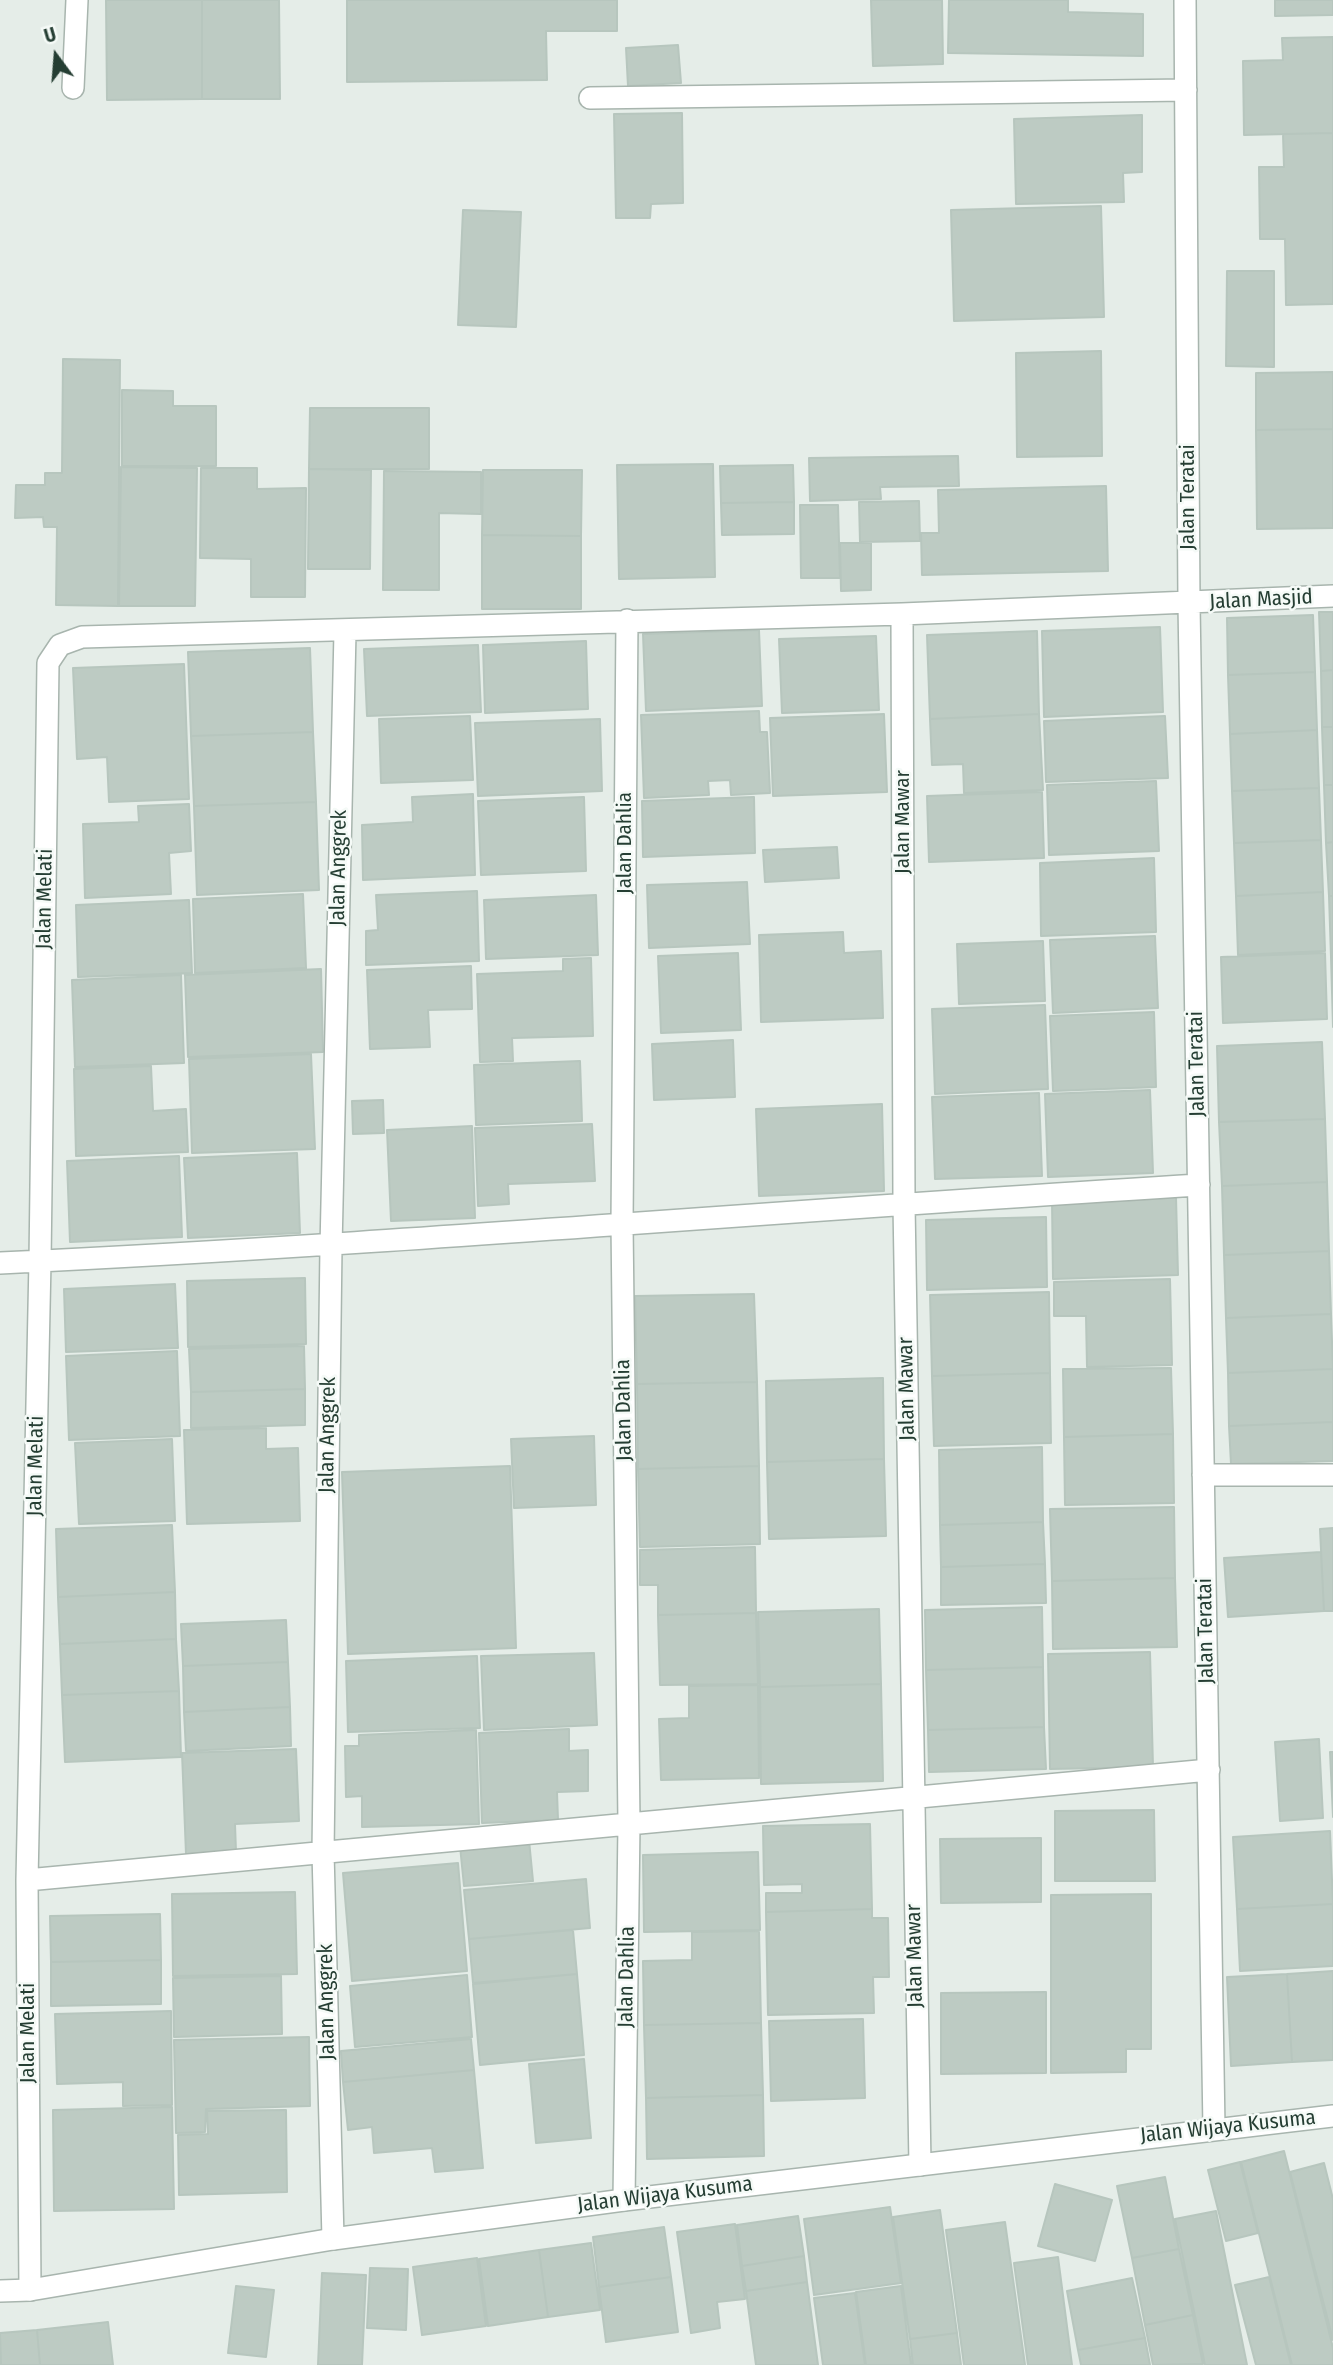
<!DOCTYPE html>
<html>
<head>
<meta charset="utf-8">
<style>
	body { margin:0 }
	#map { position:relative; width:1333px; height:2365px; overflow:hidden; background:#e5ede8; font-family:"Fira Sans Condensed",sans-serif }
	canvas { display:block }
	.north { position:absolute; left:21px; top:21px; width:70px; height:70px; -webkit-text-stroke:5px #f5faf7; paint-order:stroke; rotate:344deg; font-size:19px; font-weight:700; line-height:28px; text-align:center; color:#253e33 }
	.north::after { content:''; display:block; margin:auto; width:24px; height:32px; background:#253e33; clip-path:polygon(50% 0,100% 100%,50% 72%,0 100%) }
</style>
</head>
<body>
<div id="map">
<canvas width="1333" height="2365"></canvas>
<div class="north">U</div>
</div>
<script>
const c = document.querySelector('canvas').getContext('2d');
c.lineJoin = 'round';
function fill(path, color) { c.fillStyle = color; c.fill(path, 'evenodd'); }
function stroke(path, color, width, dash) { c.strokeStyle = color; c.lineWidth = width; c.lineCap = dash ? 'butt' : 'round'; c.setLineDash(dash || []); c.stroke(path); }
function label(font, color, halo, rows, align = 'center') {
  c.font = font + ' "Fira Sans Condensed",sans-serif'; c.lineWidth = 5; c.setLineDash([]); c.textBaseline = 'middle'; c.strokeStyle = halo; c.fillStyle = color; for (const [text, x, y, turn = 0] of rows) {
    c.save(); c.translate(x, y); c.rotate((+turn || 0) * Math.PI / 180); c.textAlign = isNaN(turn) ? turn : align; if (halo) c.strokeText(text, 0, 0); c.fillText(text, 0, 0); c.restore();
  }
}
const building = new Path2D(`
	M106,0h96v99l-95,1z
	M202,0h77l1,99h-78z
	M347,0h270v31h-71l1,49 -200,2z
	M871,0h71l1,64 -70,2z
	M949,0h119v12l75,2v42l-195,-3z
	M1275,0h58v15l-58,1z
	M1333,37v96l-89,2 -1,-74 40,-1 -1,-22z
	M678,45l3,38 -53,3 -2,-38z
	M682,113l1,90 -32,1 -1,14h-34l-2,-104z
	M1142,115v57l-19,1 1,29 -108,2 -2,-85z
	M1333,133v171l-47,1 -1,-66h-25l-1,-72h25l-1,-33z
	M1101,206l3,111 -150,4 -3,-111z
	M463,210l58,2 -5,115 -58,-2z
	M1227,271h47v96l-48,-1z
	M1101,351l1,105 -85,1 -1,-104z
	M63,359l57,1 -2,246 -62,-1 1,-78h-13l-1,-10 -28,1 1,-33h29v-12h17z
	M1333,372v57l-77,1v-57z
	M122,390l51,1v15h43v60h-94z
	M310,408h119v61h-120z
	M1333,429v99l-76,1 -1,-99z
	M958,456l1,30 -79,1 1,12 -71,2 -1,-43z
	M713,464l2,113 -96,2 -2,-114z
	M793,465l1,37 -73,1 -1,-37z
	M121,467l76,1 -2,138h-76z
	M201,468h56v21l49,-1 -1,109h-54v-38l-51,-1z
	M309,469l62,1 -1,99h-62z
	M483,470h99l-1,66 -99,-1z
	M384,471l97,1v42l-42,-1v77h-56z
	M1106,486l2,85 -186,4 -1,-42h18l-1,-43z
	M919,501l1,40 -60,1 -1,-40z
	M794,502v32l-72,1 -1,-32z
	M800,505h38l2,73h-39z
	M482,535l99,1v73h-99z
	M840,543h31v47l-30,1z
	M1319,612h14v58l-12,1z
	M1313,615l2,57 -87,3 -1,-57z
	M1160,627l3,85 -119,5 -2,-86z
	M759,630l3,76 -116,5 -3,-77z
	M1037,631l2,83 -109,5 -3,-84z
	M876,636l3,74 -97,3 -3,-74z
	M586,641l2,68 -103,4 -2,-68z
	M478,645l3,67 -114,4 -3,-67z
	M310,648l3,84 -122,4 -3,-84z
	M184,664l5,135 -80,3 -2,-45 -30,2 -4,-91z
	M1333,670v57h-11l-1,-56z
	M1315,672l2,58 -87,4 -2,-59z
	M759,711l1,21h7l3,61 -39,2 -1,-15 -22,1 1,14 -65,3 -3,-83z
	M884,714l3,78 -114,4 -3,-78z
	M1039,714l4,76 -79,3 -1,-29 -31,1 -2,-46z
	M470,716l3,64 -92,3 -2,-64z
	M1165,716l3,62 -122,4 -2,-61z
	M600,719l2,72 -124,5 -3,-73z
	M1322,727h11v58h-9z
	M1317,730l2,58 -87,3 -2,-57z
	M313,732l3,70 -122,4 -3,-70z
	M1156,781l3,70 -110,4 -2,-70z
	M1324,785h9v57l-7,1z
	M1319,788l2,52 -87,3 -2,-52z
	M1042,792l2,66 -115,4 -2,-66z
	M473,794l2,81 -112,5 -1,-55 51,-3 -1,-25z
	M584,797l2,74 -105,4 -3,-74z
	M754,797l1,56 -112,4 -1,-56z
	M316,802l3,88 -122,5 -3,-89z
	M189,804l2,47 -22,2 2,41 -86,4 -2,-74 56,-2 -1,-16z
	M1321,840l2,52 -87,4 -2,-53z
	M1333,842v54h-4l-3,-53z
	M837,847l2,31 -74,4 -2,-32z
	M1154,858l2,74 -115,4 -1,-73z
	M747,882l3,62 -101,4 -2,-63z
	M477,891l2,70 -113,4v-34l12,-1 -2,-35z
	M1323,892l2,59 -87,4 -2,-59z
	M303,894l3,74 -111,5 -2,-74z
	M596,895l2,60 -112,4 -2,-59z
	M1329,896h4v61h-2z
	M189,900l3,73 -114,4 -2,-72z
	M843,932l1,21 37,-2 2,67 -122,4 -2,-87z
	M1155,936l3,72 -105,5 -3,-73z
	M1043,941l2,60 -86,3 -2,-60z
	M738,953l3,77 -80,3 -3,-77z
	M1325,953l2,66 -104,4 -2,-66z
	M1331,957h2v70z
	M591,958l2,78 -81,2 1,23 -33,1 -3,-88 86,-3v-12z
	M471,966l1,43 -44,1 2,37 -60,2 -3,-79z
	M321,969l2,83 -135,5 -3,-82z
	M181,975l3,88 -109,4 -3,-87z
	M1045,1005l3,84 -113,5 -3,-85z
	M1154,1012l2,75 -103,4 -3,-75z
	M733,1040l2,57 -81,3 -2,-56z
	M1322,1042l3,77 -106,3 -2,-76z
	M311,1054l4,95 -123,4 -3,-94z
	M580,1061l2,60 -106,4 -2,-60z
	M151,1066l2,45 33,-2 2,43 -112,4 -2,-87z
	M1150,1090l3,83 -105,4 -3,-83z
	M1039,1093l3,83 -107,3 -3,-82z
	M383,1100l1,33 -31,1 -1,-33z
	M882,1104l2,87 -125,5 -3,-87z
	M1325,1119l2,63 -105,4 -3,-64z
	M592,1124l3,57 -87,3 1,20 -31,2 -3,-78z
	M472,1126l3,92 -84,3 -4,-91z
	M297,1153l3,80 -112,5 -4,-80z
	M179,1156l3,81 -112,5 -3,-81z
	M1327,1182l2,69 -105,4 -2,-69z
	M1176,1197l2,78 -125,4 -1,-79z
	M1046,1217l1,70 -120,3 -1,-70z
	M1329,1251l2,63 -105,4 -2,-63z
	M305,1278l1,66 -118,3 -1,-66z
	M1170,1279l2,86 -85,2 -1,-51h-32v-34z
	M175,1284l3,64 -112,4 -2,-63z
	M1049,1292l1,81 -118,3 -2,-81z
	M754,1294l3,88 -120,2 -2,-88z
	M1331,1314l2,55 -105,4 -2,-55z
	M304,1346l1,43 -114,3 -2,-43z
	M177,1351l3,85 -111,4 -3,-84z
	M1171,1368l2,66 -109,3 -1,-68z
	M1333,1369v53l-104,4 -1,-53z
	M1050,1373l1,70 -117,3 -2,-70z
	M883,1378l1,81 -117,3 -1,-81z
	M757,1382l2,84 -121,3 -1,-85z
	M305,1389v36l-114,3v-36z
	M1333,1422v39l-102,3 -2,-38z
	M266,1428v21l32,-1 2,73 -113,3 -3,-94z
	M1173,1434l1,69 -109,2 -1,-68z
	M594,1436l2,69 -82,3 -3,-69z
	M172,1439l3,82 -96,3 -4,-81z
	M1042,1447l1,75 -103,3 -1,-75z
	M884,1459l2,77 -117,3 -2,-77z
	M510,1466l6,182 -168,6 -6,-182z
	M759,1466l1,78 -120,3 -2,-78z
	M1174,1507l1,71 -123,3 -2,-72z
	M1043,1522l2,42 -104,3 -1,-42z
	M172,1525l3,67 -117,5 -2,-68z
	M1333,1528v83h-9l-4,-82z
	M755,1547l1,66 -98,2v-30h-18v-35z
	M1321,1552l3,59 -96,6 -4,-59z
	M1045,1564l1,39 -105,2v-38z
	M1175,1578l2,69 -124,2 -1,-68z
	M175,1592l1,47 -116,5 -2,-47z
	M1042,1607l1,60 -117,3 -1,-60z
	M879,1609l2,75 -121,3 -2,-75z
	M756,1613l2,71 -98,1 -2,-70z
	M286,1620l2,42 -105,4 -2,-42z
	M176,1639l3,52 -117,4 -2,-51z
	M1150,1652l3,115 -103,2 -2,-115z
	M594,1653l3,72 -113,5 -3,-74z
	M477,1656l3,72 -132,4 -2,-71z
	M288,1662l2,45 -106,5 -1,-46z
	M1043,1667l1,60 -116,3 -2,-60z
	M881,1684l2,97 -122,3 -1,-97z
	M758,1685l1,93 -98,2 -2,-61 30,-1v-32z
	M179,1691l2,66 -116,5 -3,-67z
	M290,1707l1,39 -105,5 -2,-39z
	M1044,1727l2,42 -117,3 -1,-42z
	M569,1729v22l19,-1v41l-31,1 1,28 -76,3 -3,-90z
	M476,1730l3,94 -117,3v-31l-16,1 -1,-51h14v-11z
	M1319,1739l4,79 -43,3 -5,-79z
	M296,1749l3,72 -64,3 1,28 -50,2 -4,-101z
	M1330,1752h3v65z
	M1154,1810l1,71h-100v-70z
	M870,1824l2,85 -106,3v-19h36v-9l-38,1 -1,-59z
	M1330,1831l3,73 -96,5 -4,-72z
	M1041,1838v64l-100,1 -1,-64z
	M529,1840l4,41 -69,5 -4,-40z
	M758,1852l2,78 -116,2 -1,-77z
	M458,1863l9,108 -115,10 -9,-108z
	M586,1879l4,49 -121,11 -5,-49z
	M295,1892l2,82 -124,2 -1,-82z
	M1151,1894v155h-25v23l-75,1v-178z
	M1333,1904v62l-93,5 -3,-62z
	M872,1909v9h16l1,59h-16l1,36 -106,2 -2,-103z
	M160,1914l1,46 -110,2 -1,-46z
	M573,1930l4,44 -104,9 -4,-44z
	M759,1931l2,92 -117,2 -1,-64 49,-1v-28z
	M161,1960v44l-110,2v-44z
	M1333,1971v89l-41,2 -5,-88z
	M577,1974l7,81 -104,10 -7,-81z
	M1287,1974l5,88 -61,4 -4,-89z
	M467,1975l5,62 -117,10 -5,-61z
	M281,1976l1,58 -108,3 -1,-59z
	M1046,1992v81l-105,1v-81z
	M171,2011l1,94 -49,1v-24l-66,2 -2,-70z
	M863,2019l2,79 -94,3 -2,-80z
	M761,2023l2,72 -117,3 -2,-73z
	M309,2037l1,69 -104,3 -1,23 -29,1 -2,-93z
	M471,2039l3,31 -131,12 -2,-31z
	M584,2059l7,79 -55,5 -7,-79z
	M474,2070l9,98 -48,4 -3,-24 -58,5 -2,-26 -24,3 -5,-48z
	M763,2095l1,61 -117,3 -1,-61z
	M172,2107l2,102 -120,2 -1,-101z
	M286,2110l1,82 -108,3 -1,-60 30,-1 -1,-23z
	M1284,2151l49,197v17h-41l-51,-203z
	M1240,2162l18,71 -32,8 -18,-71z
	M1324,2163l9,36v141l-43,-168z
	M1165,2177l14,72 -47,9 -15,-72z
	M1055,2184l57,16 -17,61 -57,-15z
	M890,2207l11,76 -87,12 -10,-76z
	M940,2210l17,123 -47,6 -17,-122z
	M1216,2211l31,154h-42l-30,-146z
	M798,2216l6,40 -62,10 -5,-41z
	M1005,2222l20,143h-61l-18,-135z
	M735,2224l10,75 -28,3 3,26 -29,5 -14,-101z
	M664,2227l7,50 -72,10 -6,-50z
	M591,2243l9,67 -52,7 -9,-67z
	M1179,2249l14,66 -48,10 -13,-67z
	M539,2250l9,67 -60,9 -9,-67z
	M804,2256l3,26 -61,9 -4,-25z
	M1058,2257l14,108h-44l-14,-102z
	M477,2258l9,68 -64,9 -9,-68z
	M370,2268l38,1 -2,61 -39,-2z
	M322,2273l44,2 -4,90h-44z
	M671,2277l7,55 -72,10 -7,-55z
	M1269,2277l22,88h-35l-21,-80z
	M1132,2278l13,60 -67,12 -11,-59z
	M807,2282l11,83h-62l-10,-74z
	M236,2286l38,4 -8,67 -38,-4z
	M901,2286l10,79h-45l-10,-73z
	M855,2293l10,72h-42l-9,-67z
	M1193,2315l10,49 -50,1 -8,-40z
	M108,2322l5,43h-73l-3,-35z
	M37,2330l3,35h-39l-1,-32z
	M957,2333l4,32h-48l-3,-26z
	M1145,2338l5,27h-69l-3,-15z`);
const minor = new Path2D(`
	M1185,0l4,604 25,1524
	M73,88l4,-88
	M590,98l596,-8
	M902,614l2,590 16,961
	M0,1263c400,-19 799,-54 1199,-78
	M1203,1475h130
	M27,1880l1182,-110
	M624,2200l5,-376 -7,-601 5,-603
	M333,2239l-10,-387 8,-605 14,-615
	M30,2290l-3,-410 13,-619 8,-598 12,-18 22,-8 820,-23 431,-18`);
const tertiary = new Path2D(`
	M0,2291l30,-1 303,-51 291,-39 709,-84`);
const streetNames = [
	["Jalan Teratai",1188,497,-90],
	["Jalan Masjid",1261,600,-3],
	["Jalan Mawar",903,822,-90],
	["Jalan Dahlia",625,843,-90],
	["Jalan Anggrek",339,868,-89],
	["Jalan Melati",45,899,-89],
	["Jalan Teratai",1197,1064,-91],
	["Jalan Mawar",907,1389,-91],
	["Jalan Dahlia",624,1410,-91],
	["Jalan Anggrek",328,1435,-89],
	["Jalan Melati",36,1466,-89],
	["Jalan Teratai",1206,1631,-91],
	["Jalan Mawar",915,1956,-91],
	["Jalan Dahlia",627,1977,-89],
	["Jalan Anggrek",327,2002,-91],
	["Jalan Melati",28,2033,-90],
	["Jalan Wijaya Kusuma",1228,2127,-6],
	["Jalan Wijaya Kusuma",665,2195,-7]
];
fill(building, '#bdcbc3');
stroke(building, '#b7c6be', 2);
stroke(minor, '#a8b5ae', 24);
stroke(tertiary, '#a8b5ae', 24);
stroke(minor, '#fff', 21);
stroke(tertiary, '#fff', 21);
label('21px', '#253e33', '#f5faf7', streetNames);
</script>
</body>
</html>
